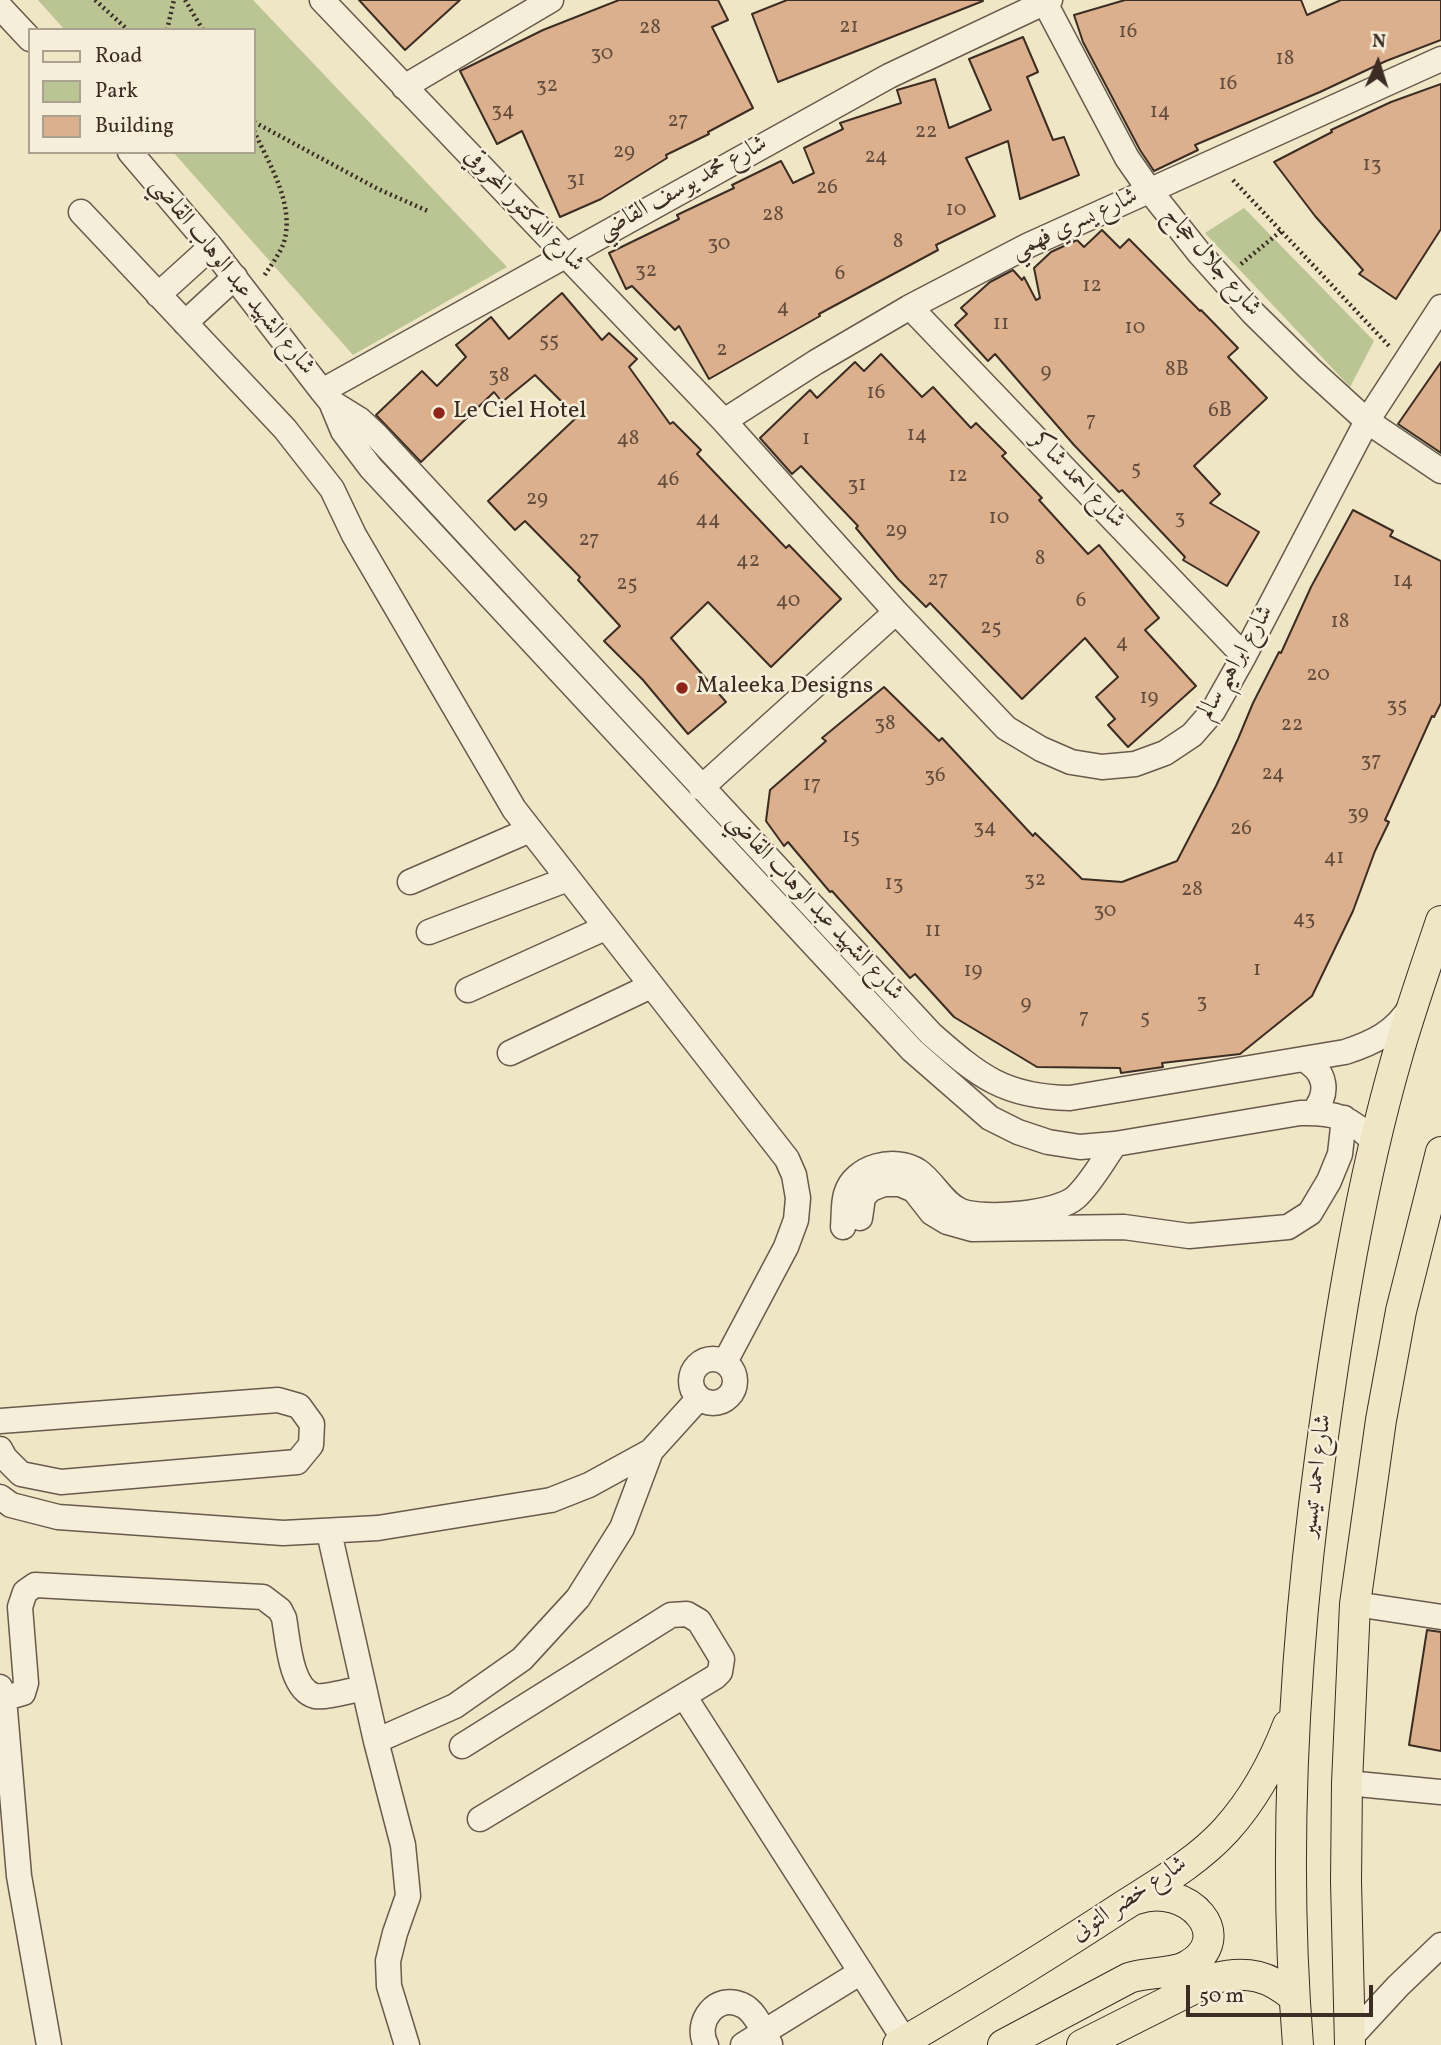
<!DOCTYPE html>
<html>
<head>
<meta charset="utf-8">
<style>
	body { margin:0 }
	#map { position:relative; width:1441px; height:2045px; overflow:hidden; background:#efe6c5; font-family:Vollkorn,serif }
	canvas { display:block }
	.legend { position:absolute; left:28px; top:28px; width:228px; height:126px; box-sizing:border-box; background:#f5efd9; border:2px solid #aba191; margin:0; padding:9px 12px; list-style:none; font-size:21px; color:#3b2c24 }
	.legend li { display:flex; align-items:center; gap:14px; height:35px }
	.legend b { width:35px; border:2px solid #aba191 }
	.north { position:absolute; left:1343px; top:28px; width:70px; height:70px; -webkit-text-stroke:5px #f5efd9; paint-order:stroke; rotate:3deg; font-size:19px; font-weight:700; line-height:28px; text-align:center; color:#3b2c24 }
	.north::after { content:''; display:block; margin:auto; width:24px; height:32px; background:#3b2c24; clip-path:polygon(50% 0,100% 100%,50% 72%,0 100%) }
	.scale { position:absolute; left:1186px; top:1985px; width:187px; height:32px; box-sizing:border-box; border:4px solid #3b2c24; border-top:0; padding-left:9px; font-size:21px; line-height:24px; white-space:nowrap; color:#3b2c24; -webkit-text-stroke:5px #f5efd9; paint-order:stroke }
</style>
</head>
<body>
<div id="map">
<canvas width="1441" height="2045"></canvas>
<ul class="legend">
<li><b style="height:9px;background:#efe6c5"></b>Road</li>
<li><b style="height:19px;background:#bbc493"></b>Park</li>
<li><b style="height:19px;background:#dcb08c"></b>Building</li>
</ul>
<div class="north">N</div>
<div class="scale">50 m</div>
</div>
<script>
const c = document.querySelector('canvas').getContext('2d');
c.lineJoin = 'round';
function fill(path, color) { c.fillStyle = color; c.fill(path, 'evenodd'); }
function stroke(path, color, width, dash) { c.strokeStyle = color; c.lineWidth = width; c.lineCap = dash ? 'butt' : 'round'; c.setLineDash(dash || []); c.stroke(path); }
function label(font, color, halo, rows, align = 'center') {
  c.font = font + ' Vollkorn,Amiri,serif'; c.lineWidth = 5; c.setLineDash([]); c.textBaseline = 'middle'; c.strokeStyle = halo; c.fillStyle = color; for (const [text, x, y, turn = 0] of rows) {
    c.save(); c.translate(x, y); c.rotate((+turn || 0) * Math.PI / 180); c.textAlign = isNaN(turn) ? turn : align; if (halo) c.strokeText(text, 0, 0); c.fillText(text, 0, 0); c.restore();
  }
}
const green = new Path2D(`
	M38,0h215l254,267 -154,88 -180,-203h81v-122h-189z
	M1244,208l130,133 -24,46 -145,-154z`);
const building = new Path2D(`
	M359,0h101l-55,50z
	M619,0h99l10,20 -16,7 41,81 -45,24 1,2 -43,21 1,3 -66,41 -41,18 -38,-86 -25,13 -37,-73 83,-41z
	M787,0h195l1,1 -205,81 -26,-68z
	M1125,0h176l6,15 34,-15h100v40l-55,21 -66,31 -125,53 3,5 -44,21 -14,-21 -57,-108 -9,-27z
	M1023,37l15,35 -11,5 26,63 11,-3 15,38 -59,24 -12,-58 -42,17 29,58 -59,29 2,5 -119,64 1,2 -111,63 -30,-53 -4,4 -43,-44 -6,3 -17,-36 70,-34 -2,-4 57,-27 -2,-3 49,-24 12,22 21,-10 -10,-25 39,-19 -3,-6 61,-20 -4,-13 38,-11 14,49 42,-18 -22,-51z
	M1441,84v145l-45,70 -37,-25 4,-4 -48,-54 -41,-54 58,-30 -1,-2 60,-28z
	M1102,230l18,18 9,-9 71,72 1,-1 37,38 -10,9 39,41 -73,68 26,28 -10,9 49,29 -32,54 -44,-26 2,-3 -63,-67 -3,2 -45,-47 -79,-91 -7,7 -33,-36 12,-11 -6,-6 29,-26 23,-12 9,10 2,-3 12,23 4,-2 -6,-30 17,-16 26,-12 7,7z
	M562,293l40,47 7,-7 28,26 -8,8 41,57 3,-2 28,28 -4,4 89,94 3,-3 52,54 -70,68 -63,-65 -37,36 55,64 -38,32 -45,-54 -39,-39 16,-15 -42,-46 2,-3 -55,-56 -10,9 -27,-29 89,-84 -42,-42 -33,27 -8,-10 -73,70 -45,-47 46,-44 15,15 29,-29 -10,-12 35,-28 18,22z
	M881,354l41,43 11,-10 38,41 5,-5 30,30 -4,3 40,42 -3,2 49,54 11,-9 60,73 -14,12 51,56 -68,61 -20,-22 7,-6 -19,-22 22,-20 -33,-39 -63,61 -92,-96 -4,4 -28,-28 -42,-51 2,-2 -57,-60 -9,8 -32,-36 50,-48 7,8 38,-36 9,9z
	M1441,362v91l-43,-29z
	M1353,510l40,21 -3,5 51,25v142l-7,14 -2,-1 -47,104 4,2 -14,29 -22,60 -41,85 -72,58 -78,9 1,4 -42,6 -1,-5 -83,-1 -83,-50 -39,-43 -5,4 -78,-87 -2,1 -42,-50 -4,4 -18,-25 4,-31 56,-49 -4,-3 62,-51 55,54 3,-3 91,98 2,-3 47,46 40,3 55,-21 39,-75 22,-47 15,-36 26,-51 2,1 30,-66z
	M1427,1630l14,2v119l-32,-6z`);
const path = new Path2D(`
	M95,0l33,30
	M185,0l18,30
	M167,30l7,-30
	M254,122l124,67 52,23
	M254,131c15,33 41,73 30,111 -4,12 -13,23 -20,34
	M1233,180l157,167
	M1241,264l40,-33`);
const minor = new Path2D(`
	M322,0l402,421 172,191 110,116 35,21 30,13 31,5 33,-3 30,-11 27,-18 21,-24 31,-55 123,-235 74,-114
	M1045,3l82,155 23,33 50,63 53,59 57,56 57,52 74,50
	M0,7l30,32
	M404,87l147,-87
	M130,152l81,95 111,144 9,11 12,29 28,37 541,582 78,68 28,14 30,10 32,5 35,-3 185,-31c34,-1 53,4 75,31
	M81,212l204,217 47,60 22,46 160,274 273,350 7,16 4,23 -2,22 -10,27 -61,115
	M158,295l53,-48
	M910,307l334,349
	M185,323l50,-46
	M322,391l567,-315 161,-76
	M331,402l29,18 15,14 556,600c48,42 73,63 139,64l275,-46c28,-9 51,-20 66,-46
	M724,421l92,-59 94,-55 119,-62 412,-186
	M701,788l195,-176
	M410,882l120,-52
	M429,932l139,-53
	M468,990l137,-62
	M510,1053l141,-67
	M1303,1059c23,12 27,34 10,53
	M860,1218l3,-21 8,-8 13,-5h16l14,6 18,23 15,9 25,7 152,-2 65,9 99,-9 22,-14 19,-32 11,-27 4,-36
	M843,1227c1,-10 0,-23 3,-33 8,-28 49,-38 72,-23 16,11 25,33 43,40 24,9 96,3 115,-14 15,-14 27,-36 39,-53
	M691 1381a22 22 0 1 1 44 0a22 22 0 1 1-44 0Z
	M0,1421l278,-21 21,6 13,18 -1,21 -14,17 -236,20 -40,-8 -16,-16 -5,-9
	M0,1497l11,8 47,12 225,16 95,-5 173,-28 38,-15 62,-34 48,-53
	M329,1532l47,209 27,104 5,51 -13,37 -7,28 1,25 18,59
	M1355,1604l86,13
	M0,1687l5,23 14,166 30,169
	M684,1696l221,345
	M2,1699l21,-6 3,-10 -6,-76 5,-15 10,-7 228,12 17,13 4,8c4,22 6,71 31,78 10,2 38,-6 49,-8
	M376,1741l79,-35 67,-47 56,-61 44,-70 29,-77
	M462,1746l209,-131 16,-1 12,7 23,38 -2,13 -5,5 -235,142
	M1347,1783l94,9
	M1349,2039l49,-53 43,-41
	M706,2045c-12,-23 10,-52 36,-40 14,6 21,27 28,39
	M743,2045l118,-73`);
const major = new Path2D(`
	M898,2045c75,-44 149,-89 222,-137 36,-23 77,-46 106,-78 28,-31 47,-66 62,-105
	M1003,2045l126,-67c18,-6 44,-4 58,-12 51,-28 2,-85 -51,-67
	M1082,2045l133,-67c32,-8 55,-2 79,19
	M1298,2045c-16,-198 -4,-397 23,-594 18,-132 39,-265 76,-394 13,-46 29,-91 44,-136
	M1350,2045l-4,-164 1,-98 8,-179 26,-184 20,-109 40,-159`);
const markers = [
	[439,413,7,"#8f2418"],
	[682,688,7,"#8f2418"]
];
const numberNames = [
	["21",849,28],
	["28",650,29],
	["16",1128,33],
	["30",602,55],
	["18",1285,60],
	["16",1228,85],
	["32",547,87],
	["34",503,112],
	["14",1160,113],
	["27",678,122],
	["22",926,133],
	["29",624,153],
	["24",876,158],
	["13",1372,166],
	["31",576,181],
	["26",827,189],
	["10",956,211],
	["28",773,216],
	["8",898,243],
	["30",719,245],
	["32",646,272],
	["6",840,275],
	["12",1092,287],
	["4",783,309],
	["11",1001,325],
	["10",1135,329],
	["55",549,342],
	["2",722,351],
	["8B",1177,371],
	["9",1046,373],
	["38",499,377],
	["16",876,394],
	["6B",1220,412],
	["7",1091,422],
	["14",917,436],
	["48",628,440],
	["1",806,440],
	["5",1136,470],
	["12",958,477],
	["46",668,481],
	["31",857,486],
	["29",537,500],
	["10",999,519],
	["3",1180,519],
	["44",708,521],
	["29",896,532],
	["27",589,541],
	["8",1040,560],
	["42",748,562],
	["27",938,581],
	["14",1403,582],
	["25",627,585],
	["40",788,602],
	["6",1081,602],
	["18",1340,623],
	["25",991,629],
	["4",1122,644],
	["20",1318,676],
	["19",1149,699],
	["35",1397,707],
	["38",885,725],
	["22",1292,726],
	["37",1371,762],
	["24",1273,775],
	["36",935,777],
	["17",812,786],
	["39",1358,815],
	["34",985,829],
	["26",1241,830],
	["15",851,838],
	["41",1334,859],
	["32",1035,881],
	["13",894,885],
	["28",1192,891],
	["30",1105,912],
	["43",1304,920],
	["11",933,932],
	["1",1257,971],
	["19",973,972],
	["3",1202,1003],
	["9",1026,1005],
	["7",1084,1019],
	["5",1145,1019]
];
const streetNames = [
	["شارع محمد يوسف القاضي",683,189,-29],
	["شارع الدكتور المحروقي",523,211,46],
	["شارع يسري فهمي",1075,225,-25],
	["شارع جلال حجاج",1211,263,49],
	["شارع الشهيد عبد الوهاب القاضي",231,277,51],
	["شارع احمد شاكر",1077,481,46],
	["شارع ابراهيم سالم",1237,663,-60],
	["شارع الشهيد عبد الوهاب القاضي",814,908,47],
	["شارع احمد تيسير",1318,1476,-83],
	["شارع خضر التونى",1130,1900,-34]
];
const poiNames = [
	["Le Ciel Hotel",453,413],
	["Maleeka Designs",696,688]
];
fill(green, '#bbc493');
fill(building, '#dcb08c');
stroke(building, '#3b2c24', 2);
stroke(minor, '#685a4c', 27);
stroke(major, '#3b2c24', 32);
stroke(path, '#3b2c24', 4.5, [2, 3.5]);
stroke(minor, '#f5efd9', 24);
stroke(major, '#efe6c5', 30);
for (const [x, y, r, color] of markers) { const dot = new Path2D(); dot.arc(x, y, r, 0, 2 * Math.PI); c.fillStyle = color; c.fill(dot); stroke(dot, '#f5efd9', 2.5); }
label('21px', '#634d3e', null, numberNames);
label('24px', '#3b2c24', '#f5efd9', streetNames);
label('24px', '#3b2c24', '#f5efd9', poiNames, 'left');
</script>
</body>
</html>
